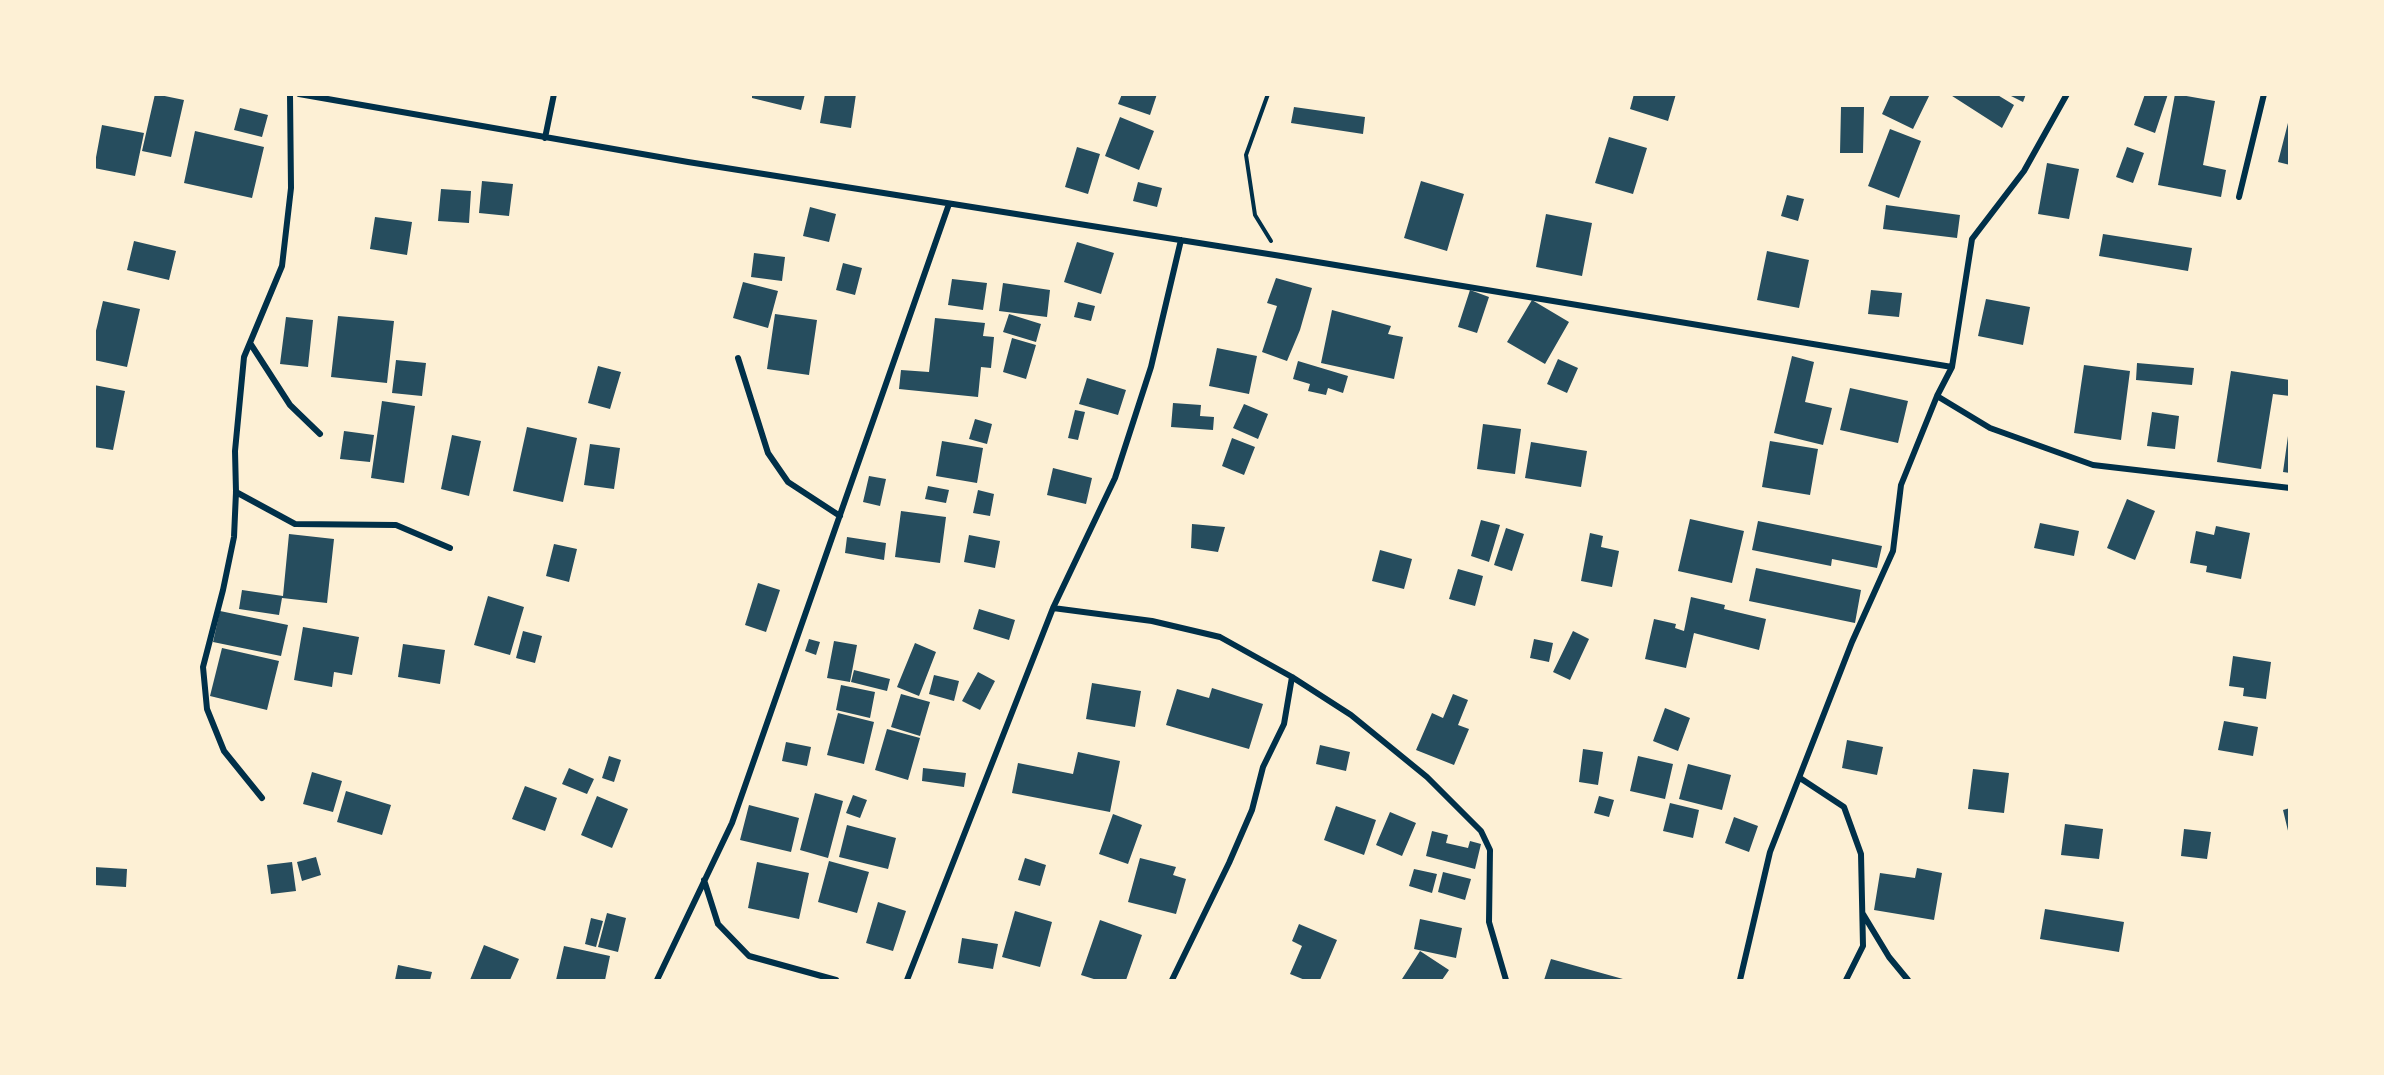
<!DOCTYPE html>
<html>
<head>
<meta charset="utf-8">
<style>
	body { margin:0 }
	#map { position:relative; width:2384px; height:1075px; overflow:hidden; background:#fdf0d5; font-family:Manrope,sans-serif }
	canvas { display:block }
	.frame { position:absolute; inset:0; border:96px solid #fdf0d5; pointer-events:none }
</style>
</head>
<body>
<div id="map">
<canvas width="2384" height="1075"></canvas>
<div class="frame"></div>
</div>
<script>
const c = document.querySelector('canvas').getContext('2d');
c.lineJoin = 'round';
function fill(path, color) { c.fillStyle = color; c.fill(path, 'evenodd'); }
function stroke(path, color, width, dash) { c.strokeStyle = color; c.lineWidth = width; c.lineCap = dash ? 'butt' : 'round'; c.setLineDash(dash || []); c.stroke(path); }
const building = new Path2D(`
	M155,94l29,6 -13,57 -29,-6z
	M752,94h53l-4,16 -49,-12z
	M825,94h31l-5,34 -31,-5z
	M1122,94h35l-7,21 -32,-11z
	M1634,94h42l-8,27 -38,-12z
	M1891,94h39l-17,35 -31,-15z
	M1949,94h47l18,11 -12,23z
	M2007,94h19l-3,8z
	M2145,94h23l-13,39 -21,-8z
	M2175,94l40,7 -12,64 23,5 -5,27 -63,-12z
	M1294,107l71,10 -2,17 -72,-11z
	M1841,107h23l-1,46h-23z
	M240,108l28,7 -6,22 -28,-7z
	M1120,117l34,14 -15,39 -34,-14z
	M2289,119h1v46l-12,-3z
	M102,125l42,8 -9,43 -41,-8z
	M1890,129l31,12 -22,57 -31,-12z
	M195,131l69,16 -12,51 -68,-15z
	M1609,137l38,11 -14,46 -38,-11z
	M1077,147l23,7 -12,40 -23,-7z
	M2127,147l17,6 -11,30 -17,-6z
	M2047,163l32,6 -10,50 -31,-5z
	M482,181l31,3 -4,32 -30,-3z
	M1421,181l43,13 -17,57 -43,-13z
	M1138,182l24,6 -5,19 -24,-6z
	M441,189l30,2 -2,32 -31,-2z
	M1787,195l17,4 -6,22 -17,-5z
	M1886,205l74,10 -3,23 -74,-9z
	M810,207l26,7 -7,28 -26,-6z
	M1546,214l46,9 -10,53 -46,-9z
	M375,217l37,5 -5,33 -37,-6z
	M2103,234l89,14 -4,23 -89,-15z
	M134,241l42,10 -7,29 -42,-10z
	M1077,242l37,11 -13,41 -37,-12z
	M1767,251l42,9 -10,48 -42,-8z
	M754,253l31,4 -3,24 -31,-4z
	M843,263l19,5 -7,27 -19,-5z
	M1276,278l36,10 -12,42 -13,31 -25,-9 15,-46 -10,-3z
	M952,279l35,4 -4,27 -35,-5z
	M743,282l35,9 -10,37 -35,-10z
	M1003,283l47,7 -3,27 -48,-6z
	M1470,290l19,7 -12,36 -19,-6z
	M1871,290l31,3 -3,24 -31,-3z
	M1986,299l44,8 -7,38 -45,-9z
	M1532,300l37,22 -24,42 -38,-22z
	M103,301l37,8 -13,58 -33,-7v-21z
	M1078,302l17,4 -4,15 -17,-4z
	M1332,310l59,16 -3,8 15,3 -9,42 -73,-16z
	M775,314l42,6 -8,55 -42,-6z
	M1009,314l32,10 -5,18 -33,-10z
	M338,316l56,5 -7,62 -56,-6z
	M286,317l27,3 -5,47 -28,-3z
	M935,318l50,5 -2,13 11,1 -3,31 -10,-1 -3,30 -79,-8 2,-19 28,2z
	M1012,338l24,7 -10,34 -23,-7z
	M1217,348l40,8 -8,38 -40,-8z
	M1792,356l22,6 -9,40 27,6 -9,37 -49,-12z
	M1558,359l20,9 -11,25 -20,-9z
	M396,360l30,3 -4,33 -30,-3z
	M1298,361l50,15 -5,17 -15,-5 -2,7 -18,-4 2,-7 -17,-5z
	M2137,363l57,5 -2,17 -56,-5z
	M2084,365l46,6 -9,69 -47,-7z
	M598,366l23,6 -11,37 -22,-6z
	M2231,371l59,9v16l-17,-2 -12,75 -44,-7z
	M1087,378l39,12 -8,25 -39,-11z
	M94,385l31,6 -12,59 -19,-3z
	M1850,388l58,13 -10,42 -58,-13z
	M382,401l33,5 -11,77 -33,-5z
	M1173,403l28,2 -1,11 14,1 -1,13 -42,-3z
	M1244,404l24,10 -10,25 -25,-11z
	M1075,410l10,2 -7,28 -10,-2z
	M2152,412l27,4 -4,33 -28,-3z
	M975,419l17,5 -5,20 -18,-5z
	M1483,424l38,5 -6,45 -38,-5z
	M527,427l50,11 -14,64 -50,-11z
	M344,431l30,4 -4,27 -30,-3z
	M452,435l29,6 -12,55 -28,-7z
	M2288,436h2v37l-7,-1z
	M1232,438l23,9 -11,28 -22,-9z
	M942,441l41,7 -6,35 -41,-7z
	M1770,441l48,8 -8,46 -48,-8z
	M1531,442l56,9 -6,36 -56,-9z
	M590,444l30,4 -6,41 -30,-4z
	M1053,468l39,10 -6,26 -39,-9z
	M869,476l17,3 -6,27 -17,-4z
	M928,486l21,4 -3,13 -21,-4z
	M978,490l16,4 -4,22 -17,-3z
	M2127,499l28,12 -20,49 -28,-12z
	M901,511l45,6 -6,46 -45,-6z
	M1690,519l54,12 -12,52 -54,-12z
	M1481,520l19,5 -11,37 -18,-6z
	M1758,521l124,25 -5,22 -45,-9 -1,7 -79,-16z
	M2040,523l39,8 -5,25 -40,-8z
	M1192,524l33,3 -7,25 -27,-4z
	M2216,526l34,7 -9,46 -35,-7 1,-6 -17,-3 6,-32 18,4z
	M1506,528l18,6 -12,37 -18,-6z
	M1590,533l13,3 -2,11 18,4 -7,36 -31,-6z
	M289,534l45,5 -7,64 -45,-5 -3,17 -40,-6 3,-19 41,6z
	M969,535l31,6 -5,27 -31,-6z
	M847,537l39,6 -2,17 -39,-7z
	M554,544l23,5 -8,33 -23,-6z
	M1380,550l32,9 -8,30 -32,-8z
	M1756,568l105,22 -6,33 -106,-22z
	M1458,569l25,7 -8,30 -26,-7z
	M758,583l22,7 -14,42 -21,-7z
	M488,596l36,11 -14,48 -36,-10z
	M1691,597l34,8 -1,4 42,10 -7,31 -65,-17 -8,35 -41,-9 9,-40 22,5 -1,4 9,3z
	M979,609l36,11 -6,20 -36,-11z
	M220,611l68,14 -7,31 -68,-14z
	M303,627l56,10 -7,38 -18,-3 -2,15 -38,-7z
	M523,631l19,5 -7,27 -19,-5z
	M1573,631l16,8 -19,41 -17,-8z
	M809,639l11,3 -4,13 -11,-4z
	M1534,639l19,4 -4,19 -19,-4z
	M834,641l23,4 -7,37 -23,-4z
	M915,643l21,9 -17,44 -22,-9z
	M403,644l42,6 -5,34 -42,-7z
	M222,648l57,13 -12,49 -57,-14z
	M2233,656l38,6 -5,37 -23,-3 1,-8 -15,-2z
	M854,670l36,9 -3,12 -36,-9z
	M978,672l17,9 -15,29 -18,-9z
	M934,675l25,6 -5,20 -25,-7z
	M1092,683l49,8 -6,36 -49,-8z
	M841,685l34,7 -5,26 -34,-8z
	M1212,688l51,16 -14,45 -83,-24 11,-36 32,9z
	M901,694l29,8 -10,34 -29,-9z
	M1453,694l15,6 -10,25 11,4 -15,36 -38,-15 16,-37 11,5z
	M1665,708l25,10 -12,33 -25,-10z
	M838,713l36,9 -10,42 -37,-9z
	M2224,721l34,6 -5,29 -35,-6z
	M887,729l33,9 -12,42 -33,-10z
	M1847,740l36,7 -6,28 -35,-7z
	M786,742l25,5 -4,19 -25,-5z
	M1320,745l30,7 -4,19 -30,-7z
	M1583,749l20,3 -5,33 -19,-3z
	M1078,752l42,9 -10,51 -98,-19 6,-30 55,11z
	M609,756l12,4 -7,22 -12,-4z
	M1638,756l35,8 -8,35 -35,-8z
	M1688,764l43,11 -9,35 -43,-11z
	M569,768l25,11 -7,15 -25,-10z
	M923,768l43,5 -2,14 -42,-6z
	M1973,769l36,4 -5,40 -36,-4z
	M312,772l30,9 -9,31 -30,-8z
	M525,786l32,12 -12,33 -33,-12z
	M346,791l45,14 -9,30 -45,-13z
	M815,793l28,8 -15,57 -28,-8z
	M853,795l14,5 -7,18 -14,-5z
	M597,796l31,13 -16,39 -31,-13z
	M1599,796l15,4 -5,17 -15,-4z
	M1670,803l29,7 -6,28 -30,-7z
	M749,805l50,13 -8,34 -51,-12z
	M1336,806l40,14 -12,35 -40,-15z
	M2290,808v27h-1l-6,-25z
	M1390,812l26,11 -14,33 -26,-11z
	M1113,814l29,11 -14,39 -29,-10z
	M1734,817l24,9 -9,26 -24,-9z
	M2065,824l38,5 -4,30 -38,-4z
	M847,825l49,13 -8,31 -49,-12z
	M2184,829l27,3 -4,27 -26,-3z
	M1432,831l16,4 -2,8 22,5 2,-7 11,3 -6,25 -49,-13z
	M316,857l5,18 -19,6 -5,-19z
	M1025,858l21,7 -6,21 -22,-6z
	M1140,858l36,9 -3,8 13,4 -10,35 -48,-12z
	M829,861l40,11 -12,41 -39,-11z
	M292,862l4,29 -25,3 -4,-29z
	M757,862l52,11 -10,46 -51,-11z
	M94,867l33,2 -1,18 -32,-2z
	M1917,868l25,5 -8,47 -60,-10 6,-37 35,5z
	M1414,869l23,5 -5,19 -23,-7z
	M1443,872l28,7 -6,21 -27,-8z
	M878,902l28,9 -13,40 -27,-8z
	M2045,909l79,13 -5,30 -79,-13z
	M1015,911l37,11 -12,45 -38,-10z
	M607,913l19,5 -8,34 -20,-5z
	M591,918l12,3 -7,26 -11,-3z
	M1420,919l42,9 -6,30 -42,-9z
	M1100,920l42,15 -16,45h-29l-16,-5z
	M1299,924l38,16 -17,40h-15l-15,-6 12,-28 -10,-5z
	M962,938l36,6 -5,25 -35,-6z
	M484,945l35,14 -9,21h-40z
	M564,946l46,10 -5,24h-49z
	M1420,951l29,19 -7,10 -40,-1z
	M1551,959l72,20v1h-79z
	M398,965l34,7 -2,8h-35z`);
const path = new Path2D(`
	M1268,94l-22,61 9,60 16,26`);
const minor = new Path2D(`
	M299,94l389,68 593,94 671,111
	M545,138l9,-44
	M2239,197l25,-103
	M250,343l40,62 30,29
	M738,358l30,95 20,29 52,34
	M1937,396l53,32 103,37 197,23
	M236,492l59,32 101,1 54,23
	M1053,608l99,13 68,16 72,40 59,38 76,62 54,54 9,19 -1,72 17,58
	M1800,778l44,29 17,47 2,92 -17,34
	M262,798l-38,-47 -17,-42 -4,-42 20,-77 11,-53 2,-45 -1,-41 9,-94 38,-91 9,-78 -1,-94
	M704,880l14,44 31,32 87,24
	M1863,914l26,43 19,23
	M657,980l75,-157 217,-619
	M907,980l146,-372 62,-130 36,-111 30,-127
	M1172,980l57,-117 23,-53 11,-43 21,-43 8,-47
	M1740,980l30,-128 82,-210 41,-91 8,-66 36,-89 15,-29 20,-128 52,-68 43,-77`);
fill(building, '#264d5e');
stroke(path, '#003049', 4);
stroke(minor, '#003049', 6);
</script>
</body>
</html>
